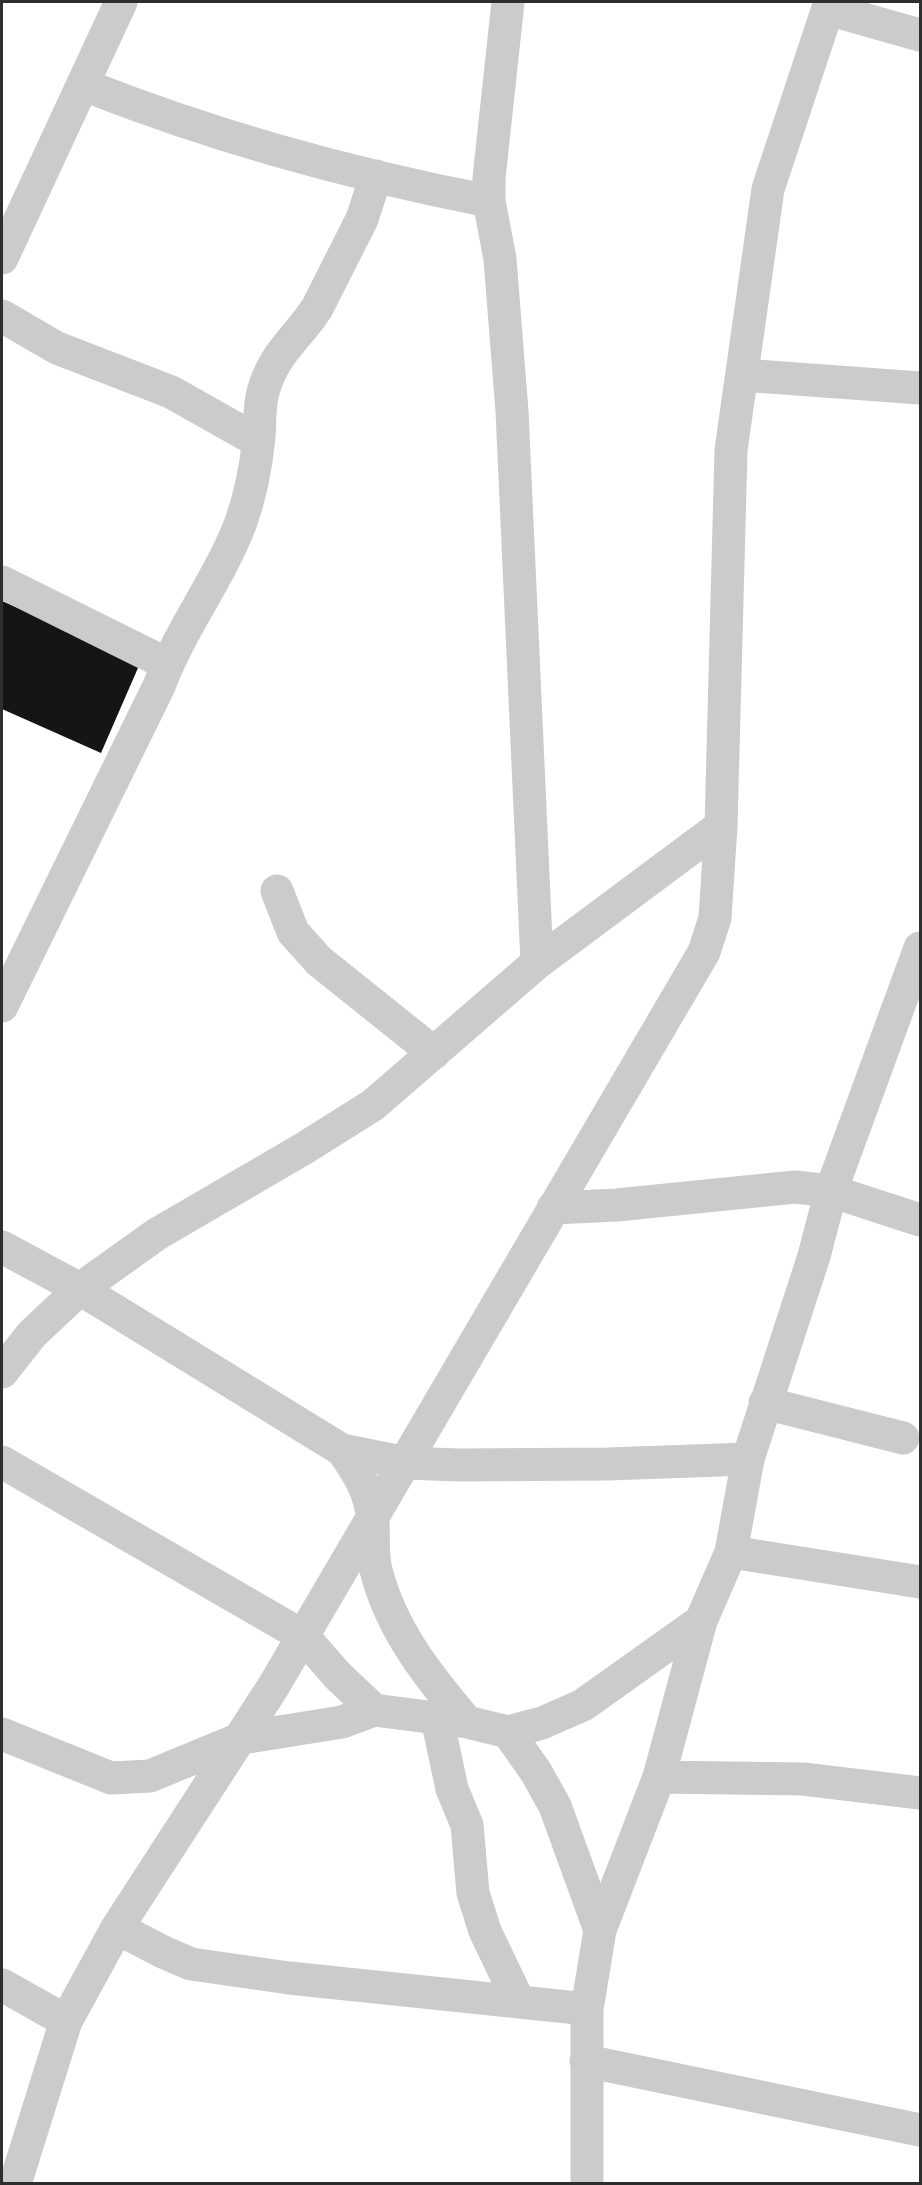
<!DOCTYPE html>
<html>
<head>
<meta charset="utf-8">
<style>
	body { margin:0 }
	#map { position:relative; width:922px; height:2185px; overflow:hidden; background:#fff; font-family:Roboto,sans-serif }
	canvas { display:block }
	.frame { position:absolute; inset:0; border:3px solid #2e2e2e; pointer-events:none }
</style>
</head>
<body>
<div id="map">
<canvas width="922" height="2185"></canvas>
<div class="frame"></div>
</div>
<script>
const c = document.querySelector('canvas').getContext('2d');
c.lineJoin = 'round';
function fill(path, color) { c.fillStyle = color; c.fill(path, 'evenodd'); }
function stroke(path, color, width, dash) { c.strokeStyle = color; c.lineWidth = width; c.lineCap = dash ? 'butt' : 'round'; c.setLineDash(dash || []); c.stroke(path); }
const building = new Path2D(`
	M2,601l139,60 -40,92 -99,-44z`);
const street = new Path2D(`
	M508,2l-19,176v23l11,58 12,152 25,552
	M828,9l92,26
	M84,85c131,52 266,89 405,116
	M2,258l119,-256
	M2,316l55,32 114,44 87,49
	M742,375l178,13
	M2,582l165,82
	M277,891l16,41 26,29 115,92
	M2,1006l157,-320c21,-57 60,-106 82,-164 10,-28 15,-55 18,-85 1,-14 0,-31 4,-45 11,-40 34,-53 54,-84l45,-89 14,-43
	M553,1208l64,-3 178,-18 36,4 89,29
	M2,1247l78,42 262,161 64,13 53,2 149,-1 140,-5
	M2,1372l30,-38 48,-45 77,-55 146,-85 70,-44 164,-142 184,-137
	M765,1403l138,35
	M342,1450c16,22 28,42 31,70 1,16 -1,34 3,50 15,60 53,107 91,152
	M2,1462l301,174 35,40 36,34
	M731,1552l189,30
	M437,1718l15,71 15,36 6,68 12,38 33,69
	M508,1732l28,40 19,34 45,124
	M2,1734l109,44 39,-2 92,-38 100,-16 32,-12 93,12 41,10 34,-9 41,-18 118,-84
	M659,1777l144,2 117,14
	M117,1928l46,24 28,12 98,14 298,31
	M2,1985l64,36
	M586,2061l334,69
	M15,2184l51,-163 51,-93 156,-241 431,-735 11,-34 6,-92 10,-376 37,-261 62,-187
	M587,2184v-175l13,-79 59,-153 42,-156 30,-69 17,-93 66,-203 17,-65 89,-243`);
fill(building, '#151515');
stroke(street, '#cbcbcb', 33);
</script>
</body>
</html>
